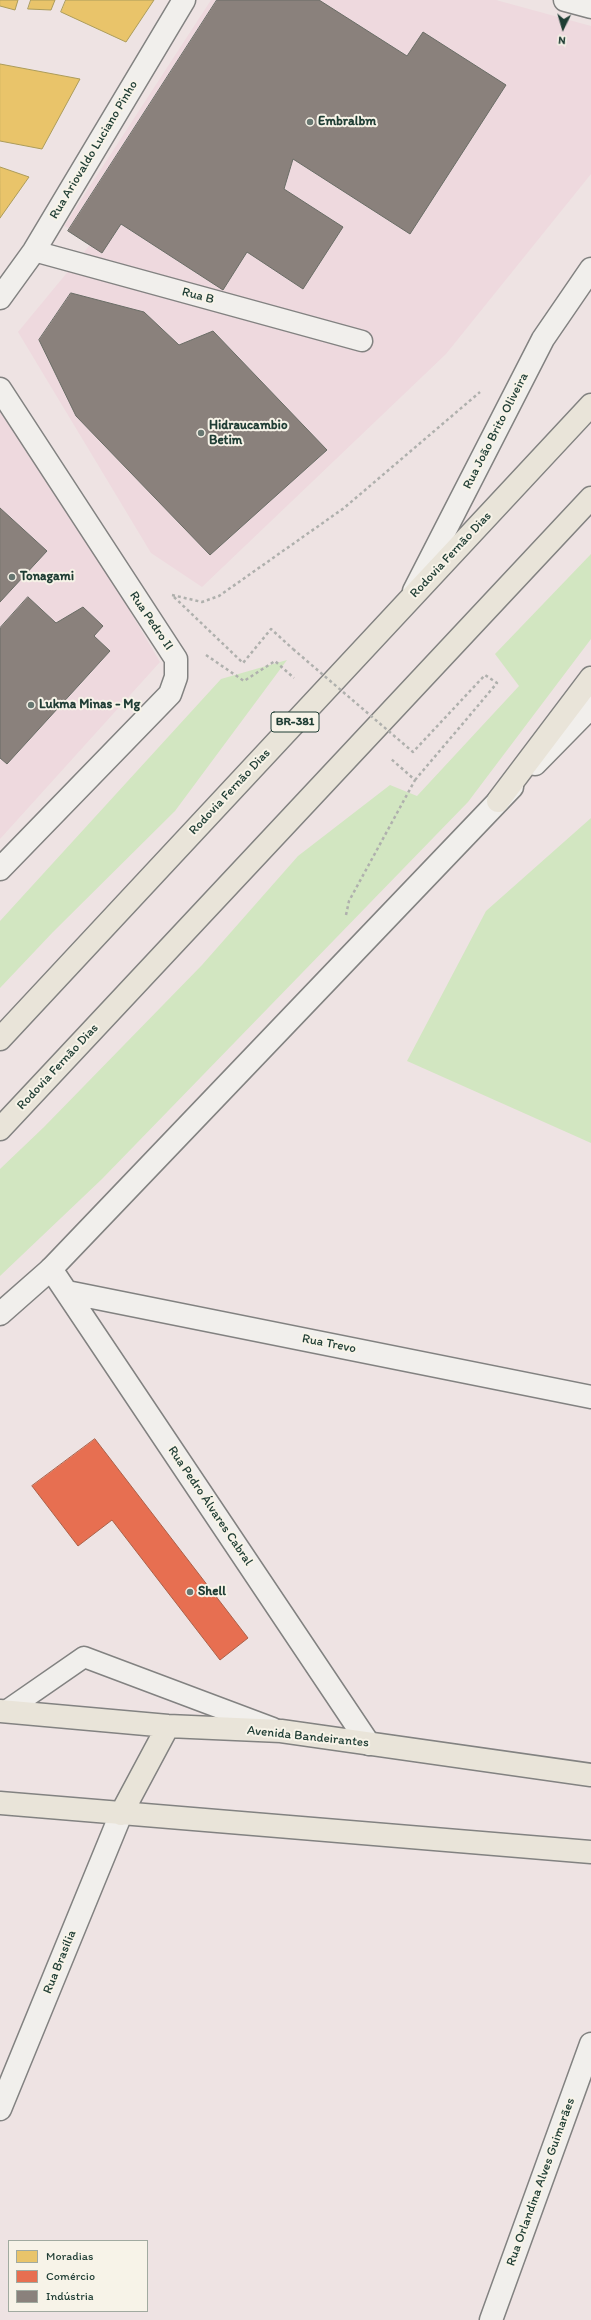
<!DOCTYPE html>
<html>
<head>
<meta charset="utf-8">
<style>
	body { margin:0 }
	#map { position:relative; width:591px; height:2320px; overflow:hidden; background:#eee3e3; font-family:Itim,sans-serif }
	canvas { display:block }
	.legend { position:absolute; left:8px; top:2240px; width:140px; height:72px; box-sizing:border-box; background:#f7f3e8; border:1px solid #a1aaa0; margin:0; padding:5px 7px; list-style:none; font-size:12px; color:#1f3d34 }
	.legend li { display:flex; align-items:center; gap:8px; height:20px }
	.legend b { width:20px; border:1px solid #a1aaa0 }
	.north { position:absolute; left:543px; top:8px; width:40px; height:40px; -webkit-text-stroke:3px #f7f3e8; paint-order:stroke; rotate:185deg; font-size:11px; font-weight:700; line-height:16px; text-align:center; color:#1f3d34 }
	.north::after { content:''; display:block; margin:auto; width:14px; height:18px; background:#1f3d34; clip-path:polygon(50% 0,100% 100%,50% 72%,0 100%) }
</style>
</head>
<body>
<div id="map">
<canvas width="591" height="2320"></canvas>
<ul class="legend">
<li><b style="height:11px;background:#e9c46a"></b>Moradias</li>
<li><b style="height:11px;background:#e76f51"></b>Comércio</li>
<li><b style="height:11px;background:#8a817c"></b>Indústria</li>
</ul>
<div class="north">N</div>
</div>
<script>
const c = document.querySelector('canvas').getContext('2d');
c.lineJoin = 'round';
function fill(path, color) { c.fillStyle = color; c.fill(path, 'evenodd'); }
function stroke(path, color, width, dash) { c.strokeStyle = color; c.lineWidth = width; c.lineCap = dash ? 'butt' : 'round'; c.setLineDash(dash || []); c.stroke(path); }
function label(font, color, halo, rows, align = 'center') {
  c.font = font + ' Itim,sans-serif'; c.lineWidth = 4; c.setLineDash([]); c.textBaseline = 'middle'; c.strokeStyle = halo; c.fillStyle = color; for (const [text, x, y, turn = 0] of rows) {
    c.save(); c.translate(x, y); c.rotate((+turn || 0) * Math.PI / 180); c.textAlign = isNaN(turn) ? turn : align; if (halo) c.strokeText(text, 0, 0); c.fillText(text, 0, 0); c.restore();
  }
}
const built = new Path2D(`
	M211,0h285l95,26v148l-145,180 -244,233 -51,-34 -133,-221 76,-92 -30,-14z
	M0,391l160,271 -160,177z`);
const green = new Path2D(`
	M591,554v85l-123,163 -366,377 -102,97v-107l44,-42 158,-162 96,-109 92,-71 27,11 102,-110 -24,-32z
	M287,660l-112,151 -122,121 -53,56v-67l221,-242z
	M591,818v325l-184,-82 79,-150z`);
const homes = new Path2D(`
	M0,0h18l-3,10 -15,-4z
	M31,0h24l-4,10 -23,-1z
	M66,0h88l-28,42 -65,-30z
	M0,64l80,15 -38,70 -42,-8z
	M0,167l29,10 -29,41z`);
const shops = new Path2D(`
	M95,1439l153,199 -28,22 -108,-140 -34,26 -46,-60z`);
const industry = new Path2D(`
	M217,0h102l88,56 16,-24 83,53 -96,149 -117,-75 -9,30 59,38 -40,62 -56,-37 -24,38 -102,-66 -19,29 -34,-22z
	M71,293l73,19 35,33 34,-14 114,119 -117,105 -134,-139 -37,-76z
	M0,508l47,43 -47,51z
	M28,597l28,26 27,-16 20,19 -9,10 16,15 -103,113 -7,-6v-130z`);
const path = new Path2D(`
	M172,595l30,7 17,-6 125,-88 136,-116
	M174,597l69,66 28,-34 22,20
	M206,655l38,26 31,-20 19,17
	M415,780l50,-59
	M346,915l3,-14 66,-121 -25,-22`);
const service = new Path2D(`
	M34,251l328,90
	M6,1711l78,-54 189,71`);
const minor = new Path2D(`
	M565,0l26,7
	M51,1269l318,475
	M67,1292l524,105
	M0,2109l121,-295
	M491,2320l100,-276`);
const tertiary = new Path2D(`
	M0,298l34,-47 150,-251
	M0,389l176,270v18l-6,17 -170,175
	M414,591l129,-252 48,-70`);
const secondary = new Path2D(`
	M535,764l56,-57
	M0,1314l51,-45 461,-482`);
const primary = new Path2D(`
	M0,1711l168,15 113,5 310,44
	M0,1803l591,49
	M121,1814l47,-88`);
const motorway = new Path2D(`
	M498,801l93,-123
	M0,1039l591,-634
	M0,1129l591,-631`);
const pathBridge = new Path2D(`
	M293,649l120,103 72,-77 12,8 -32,38`);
const markers = [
	[310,122,4,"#677771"],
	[201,433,4,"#677771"],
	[12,577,4,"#677771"],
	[31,705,4,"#677771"],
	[190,1592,4,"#677771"]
];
const shields = [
	[295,722,48]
];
const shieldNames = [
	["BR-381",295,722]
];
const poiNames = [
	["Embralbm",318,122],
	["Hidraucambio",209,426],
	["Betim",209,441],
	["Tonagami",20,577],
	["Lukma Minas - Mg",39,705],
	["Shell",198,1592]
];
const streetNames = [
	["Rua Ariovaldo Luciano Pinho",94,150,-59],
	["Rua B",198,296,15],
	["Rua João Brito Oliveira",496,431,-63],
	["Rodovia Fernão Dias",451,555,-47],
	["Rua Pedro II",151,621,56],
	["Rodovia Fernão Dias",230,792,-47],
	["Rodovia Fernão Dias",58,1067,-47],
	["Rua Trevo",329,1344,11],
	["Rua Pedro Álvares Cabral",210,1506,56],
	["Avenida Bandeirantes",308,1737,6],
	["Rua Brasília",60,1962,-68],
	["Rua Orlandina Alves Guimarães",541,2182,-70]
];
fill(built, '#eed9de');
fill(green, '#d2e6c1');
fill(homes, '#e9c46a');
stroke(homes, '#ac9c5a', 1);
fill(shops, '#e76f51');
stroke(shops, '#ab6048', 1);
fill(industry, '#8a817c');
stroke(industry, '#6a6d66', 1);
stroke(service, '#828281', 23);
stroke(minor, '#828281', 25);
stroke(tertiary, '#828281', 25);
stroke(secondary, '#828281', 25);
stroke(primary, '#828281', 25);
stroke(motorway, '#828281', 25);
stroke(path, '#afb0ad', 2.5, [3, 3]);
stroke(service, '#f1efec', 20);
stroke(minor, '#f1efec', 22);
stroke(tertiary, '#f1efec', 22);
stroke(secondary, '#f1efec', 22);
stroke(primary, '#e9e4d9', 22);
stroke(motorway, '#e9e4d9', 22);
stroke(pathBridge, '#afb0ad', 2.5, [3, 3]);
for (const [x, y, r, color] of markers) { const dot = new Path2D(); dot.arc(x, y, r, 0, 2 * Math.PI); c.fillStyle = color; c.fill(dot); stroke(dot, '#f7f3e8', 1.5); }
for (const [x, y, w] of shields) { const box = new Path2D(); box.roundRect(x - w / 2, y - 10, w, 20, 3); c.fillStyle = '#f7f3e8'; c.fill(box); stroke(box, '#1f3d34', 1); }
label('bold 12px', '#1f3d34', null, shieldNames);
label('bold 13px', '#1f3d34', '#f7f3e8', poiNames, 'left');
label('13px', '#1f3d34', '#f7f3e8', streetNames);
</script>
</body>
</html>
